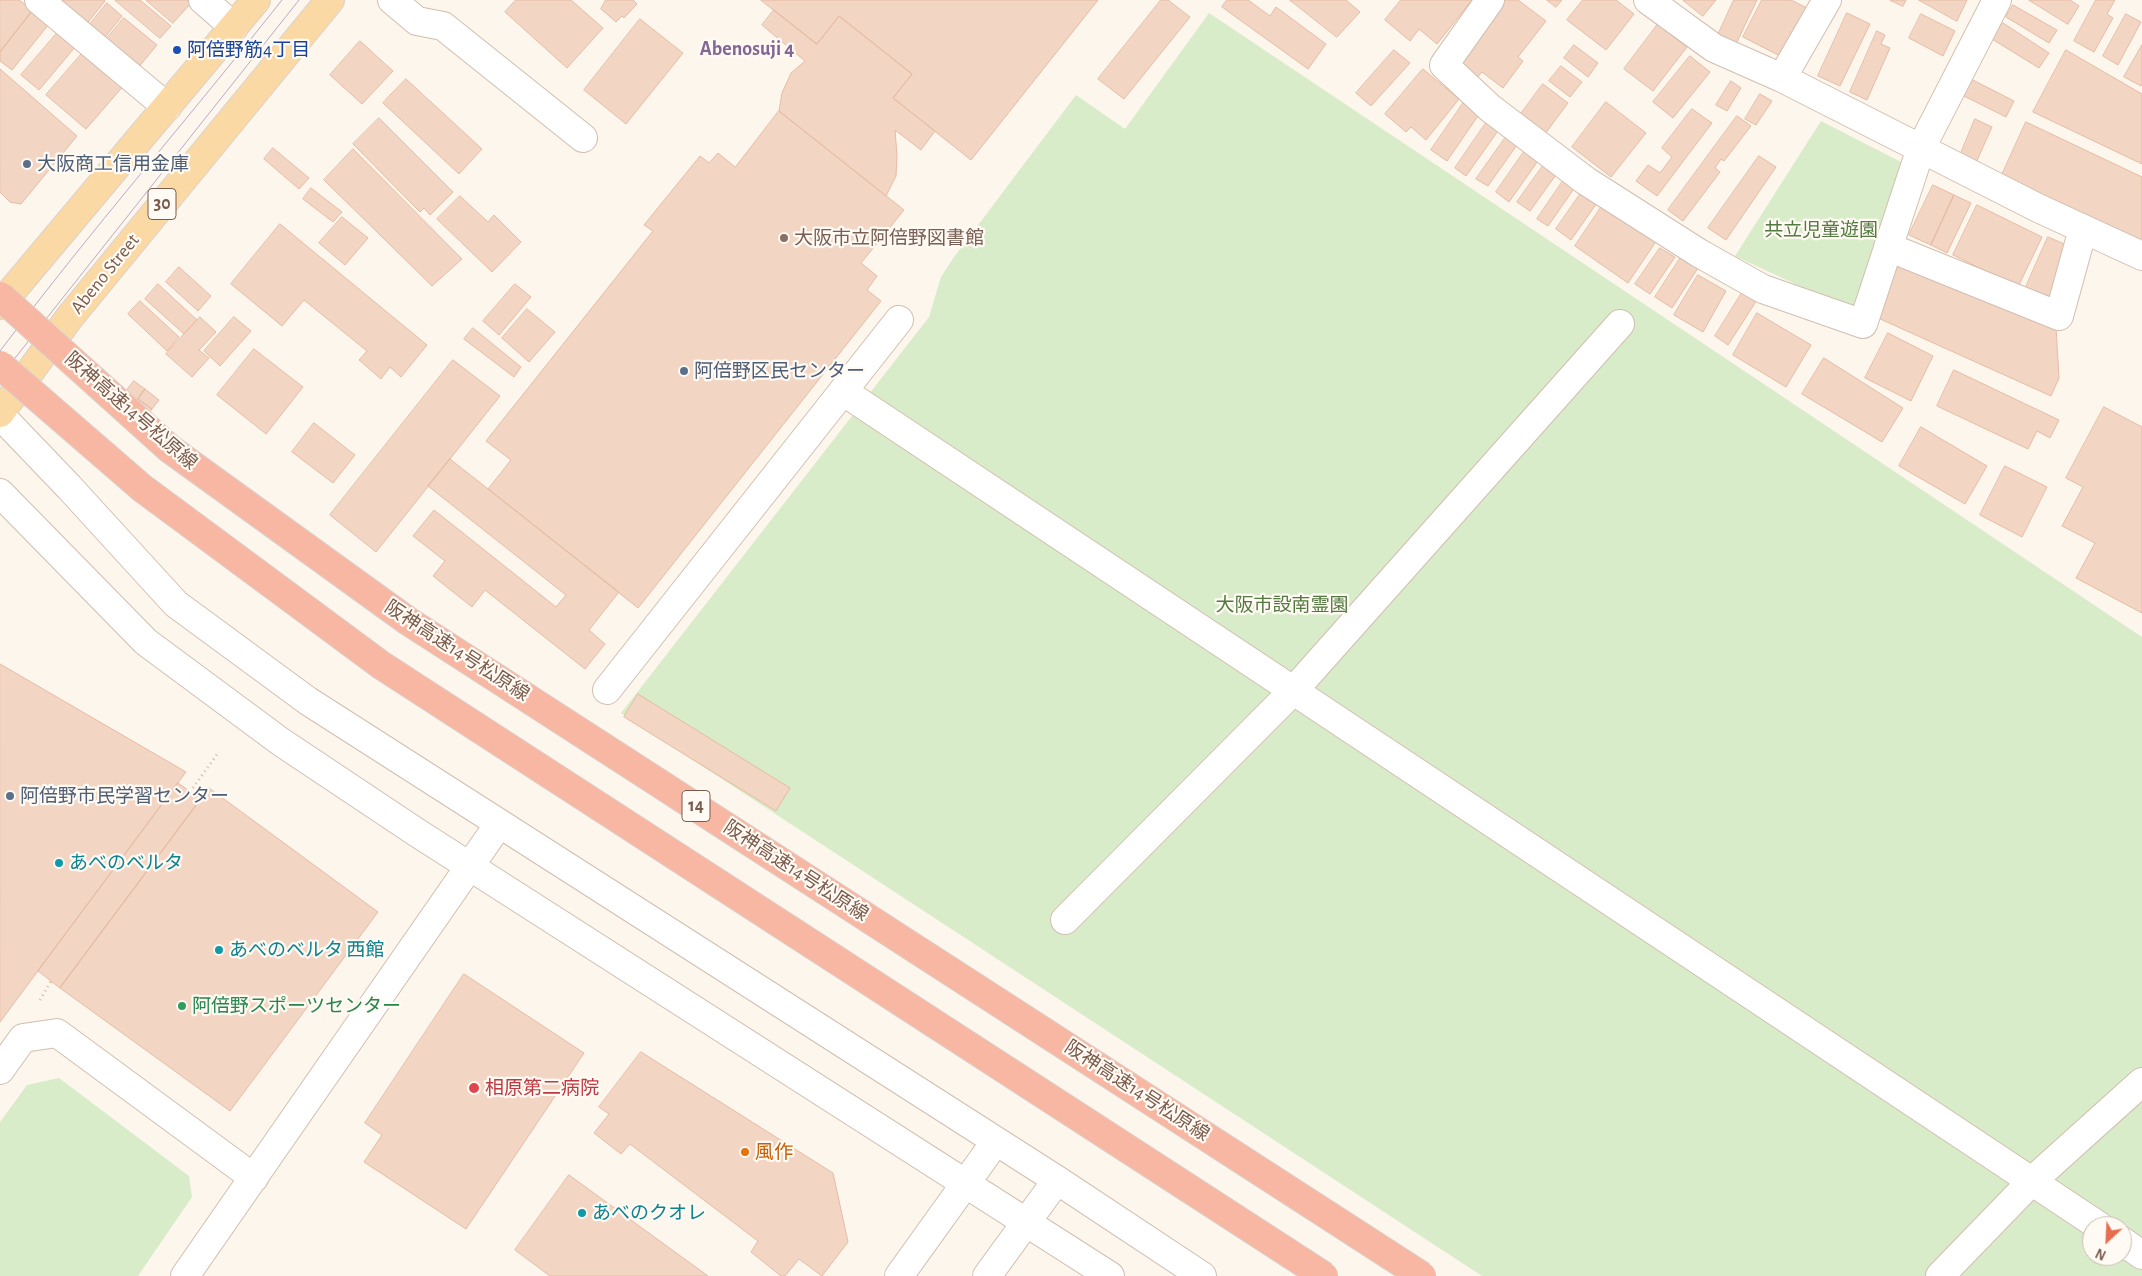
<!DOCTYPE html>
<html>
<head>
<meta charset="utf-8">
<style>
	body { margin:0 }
	#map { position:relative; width:2142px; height:1276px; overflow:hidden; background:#fdf6ec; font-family:"Alegreya Sans",sans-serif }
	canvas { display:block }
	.north { position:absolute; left:2082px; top:1216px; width:50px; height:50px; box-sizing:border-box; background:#fffaf3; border:1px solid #cabbb1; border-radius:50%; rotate:205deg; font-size:14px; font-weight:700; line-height:20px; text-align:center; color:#7a5c4d }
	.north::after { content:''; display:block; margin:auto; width:18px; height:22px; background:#e76f51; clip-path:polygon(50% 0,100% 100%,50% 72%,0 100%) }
</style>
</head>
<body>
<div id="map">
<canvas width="2142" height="1276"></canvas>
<div class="north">N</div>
</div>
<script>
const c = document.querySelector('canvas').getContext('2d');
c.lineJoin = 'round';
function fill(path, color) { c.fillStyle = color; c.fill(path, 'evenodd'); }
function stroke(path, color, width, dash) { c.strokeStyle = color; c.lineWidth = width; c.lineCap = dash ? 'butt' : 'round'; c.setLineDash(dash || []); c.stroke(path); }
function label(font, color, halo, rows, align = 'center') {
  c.font = font + ' "Alegreya Sans","Noto Sans JP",sans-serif'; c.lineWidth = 4.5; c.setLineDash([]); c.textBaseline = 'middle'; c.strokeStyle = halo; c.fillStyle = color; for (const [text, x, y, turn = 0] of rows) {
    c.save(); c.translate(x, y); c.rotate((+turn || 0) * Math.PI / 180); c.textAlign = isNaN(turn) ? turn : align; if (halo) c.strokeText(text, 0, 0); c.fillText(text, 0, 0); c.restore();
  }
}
const green = new Path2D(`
	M1209,13l933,624v639h-660l-861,-563 308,-396 12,-40 13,-20 122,-162 49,34zM2092,1226h30v30h-30z
	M1821,121l82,42 -48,149 -120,-56z
	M59,1078l130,98 3,21 -54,79h-138v-154l27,-37z`);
const building = new Path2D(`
	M0,0h19l14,10 -33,42z
	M53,0h51l1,1 -20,25z
	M115,0h25l31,26 -11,12z
	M146,0h44l2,2 -19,21z
	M516,0h55l32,28 -36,40 -62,-56z
	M606,0h27l4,4 -13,14 -2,-2 -6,6 -15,-13z
	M761,0h337l-127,160 -78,-62 19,-24 -73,-58 -22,28z
	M1161,0h7l22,17 -66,82 -26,-20z
	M1227,0h21l22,16 6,-9 50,37 -18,25 -86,-62z
	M1290,0h56l14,12 -23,25z
	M1401,0h71l-35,44 -18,-15 -9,12 -25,-21z
	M1502,0h16l28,21 -28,36 5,4 -20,27 -21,-16 -6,7 -22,-17z
	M1547,0h15l-6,7z
	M1583,0h33l18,14 -28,36 -39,-30z
	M1683,0h33l-13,16z
	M1734,0h23l-22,46 -18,-9z
	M1762,0h29l22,11 -31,46 -39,-20z
	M1890,0h16l-3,6z
	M1919,0h48l-10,21z
	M2029,0h41l9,6 -11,18z
	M2096,0h19l-8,14 6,4 -19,34 -20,-11z
	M107,3l15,13 -20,25 -15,-13z
	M2013,5l44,25 -8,13 -43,-26z
	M33,10l16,14 -37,46 -12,-9v-9z
	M774,10l43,34 22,-28 73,58 -19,24 42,33 -14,19 -26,-20 2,25 -1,21 -10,20 -107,-85 3,-18 9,-20 14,-12 -43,-36z
	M1847,13l23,11 -30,62 -22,-10z
	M1921,14l34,17 -12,25 -34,-18z
	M2126,14l15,8 -23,43 -15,-9z
	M124,18l33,27 -20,24 -33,-27z
	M640,19l43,34 -57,71 -42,-34z
	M2003,23l46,30 -10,15 -47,-29z
	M1658,24l29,23 -34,44 -29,-22z
	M1877,31l8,4 -4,9 9,4 -23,52 -17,-8z
	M58,32l18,14 -37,44 -18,-15z
	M360,41l33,30 -31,33 -32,-29z
	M1574,45l24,18 -10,14 -24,-19z
	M2142,45v39l-1,2 -17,-9z
	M85,50l40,34 -39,45 -40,-34z
	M1394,50l16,13 -39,43 -15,-13z
	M2066,50l76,44v70l-109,-52z
	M1690,56l20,16 -37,46 -20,-16z
	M1561,66l21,16 -12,15 -21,-16z
	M0,69l77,67 -56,68 -11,-2 -10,-10z
	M1423,69l36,30 -33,41 -15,-13 -5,5 -21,-18z
	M1967,77l47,24 -8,16 -48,-24z
	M406,79l76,70 -23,25 -76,-71z
	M1731,81l10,7 -14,23 -11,-6z
	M1543,84l25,19 -23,31 -25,-19z
	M1760,94l12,7 -16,24 -11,-6z
	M1464,102l16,11 -33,48 -16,-11z
	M1606,102l40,31 -35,44 -39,-30z
	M1692,109l20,14 -55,73 -21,-15 12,-16 12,8 12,-16 -10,-9z
	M779,111l125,99 -43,53 16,13 -10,14 14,11 -243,307 -150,-119 23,-29 -25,-19 167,-210 -9,-6 56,-69 9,7 9,-10 17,14z
	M1737,116l14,10 -27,35 -3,-2 -6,9 5,4 -37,49 -15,-11z
	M379,118l74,74 -23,23 -6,-7 -4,4 -67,-68z
	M1975,119l17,8 -17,38 -16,-7z
	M1488,120l12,8 -34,48 -11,-8z
	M2026,122l116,55v59l-3,7 -138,-66z
	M1508,134l11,8 -31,44 -12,-7z
	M273,148l36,30 -10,11 -35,-30z
	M353,149l109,110 -30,27 -108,-106z
	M1526,149l14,9 -31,44 -13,-10z
	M1759,156l17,11 -50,73 -18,-12z
	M1545,163l13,9 -28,39 -13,-9z
	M1567,175l11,8 -30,43 -11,-7z
	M1933,185l21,10 -23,50 -22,-10z
	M311,188l31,24 -9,10 -30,-23z
	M1583,190l16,10 -28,40 -15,-11z
	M1954,195l17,8 -24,50 -16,-8z
	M460,196l28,26 6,-7 27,27 -29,30 -55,-53z
	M1604,203l53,37 -29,43 -53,-37z
	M1977,205l65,32 -24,50 -65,-32z
	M342,217l26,21 -23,27 -26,-22z
	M280,224l147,121 -26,32 -11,-10 -9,12 -22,-19 8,-9 -63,-51 -22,26 -51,-42z
	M2048,237l21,9 -18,55 -26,-12z
	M1660,248l15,9 -25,37 -15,-10z
	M1681,257l17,11 -26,40 -17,-11z
	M1899,264l157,63 3,51 -8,18 -173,-78z
	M179,267l32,29 -13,15 -32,-29z
	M1698,275l28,16 -23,41 -29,-17z
	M158,284l39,36 -13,14 -39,-35z
	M515,284l16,13 -32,38 -16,-14z
	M1743,291l14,9 -29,45 -13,-9z
	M140,301l39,36 -12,14 -39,-37z
	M527,309l28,23 -26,30 -27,-24z
	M1757,313l54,32 -25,42 -53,-32z
	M200,317l16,15 -17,18 10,8 -17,19 -26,-23z
	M234,317l17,14 -31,35 -16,-15z
	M473,328l48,39 -7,10 -50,-38z
	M1888,333l45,23 -22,45 -46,-23z
	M254,349l49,38 -37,47 -49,-39z
	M1824,358l79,50 -21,34 -80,-48z
	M453,360l47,36 -124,156 -46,-37z
	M1954,370l105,50 -9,18 -13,-7 -9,18 -91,-43z
	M134,381l11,8 -7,10 14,10 -7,9 -25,-19z
	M145,389l14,11 -7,9 -14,-10z
	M2104,407l38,20v186l-66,-35 19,-35 -33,-17 21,-39 -17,-9z
	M314,423l41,32 -22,28 -41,-31z
	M1921,427l66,39 -22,38 -66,-38z
	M450,459l169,133 -30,38 16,14 -20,25 -100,-79 -13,17 -39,-31 12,-15 -32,-25 21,-26 122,97 10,-12 -138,-109z
	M2005,466l42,21 -25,50 -42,-22z
	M0,664l186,108 -186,250z
	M638,694l152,94 -14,23 -152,-94z
	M178,783l23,16 -141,189 -22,-17z
	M209,788l169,124 -148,199 -170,-123z
	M464,974l120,79 -118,176 -102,-67 18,-27 -17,-12z
	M641,1052l192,121 15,69 -26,34 -23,-17 -14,17h-4l-30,-24 7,-11 -128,-97 -9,10 -27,-21 15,-19 -10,-7z
	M569,1175l139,101h-158l-35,-26z`);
const path = new Path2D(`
	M190,792l28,-39
	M40,1000l11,-19`);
const minor = new Path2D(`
	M39,0l128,107
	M203,0l31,27
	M392,0l25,21 26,5 140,112
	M1490,0l-46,65 46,43 96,73 113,72 64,36 100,35 58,-176 76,-148
	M1648,0l66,48 68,30 256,130 104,48
	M1782,78l45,-78
	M1888,247l171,69 24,-87
	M844,392l1255,834
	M0,415l69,72 107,117 132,97 749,479 145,96
	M0,493l146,149 135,100 135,90 694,444
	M607,690l292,-370
	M1065,920l229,-230 326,-366
	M0,1070l23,-32 34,-5 197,145
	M2122,1241l20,14
	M185,1276l314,-452
	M899,1276l97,-135
	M987,1276l70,-96
	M1940,1276l92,-95 110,-99`);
const major = new Path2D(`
	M0,305l256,-305
	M0,413l69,-95 261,-318`);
const tram = new Path2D(`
	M0,351c90,-120 189,-233 282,-351
	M0,377l299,-377`);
const highwayBridge = new Path2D(`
	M0,296l170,153 238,172 1014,655
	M0,365l142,123 239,177 943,611`);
const markers = [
	[177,50,5,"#1a4fb4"],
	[27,164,5,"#5c6f8a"],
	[784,238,5,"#8d6e63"],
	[684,371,5,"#5c6f8a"],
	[10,796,5,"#5c6f8a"],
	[59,863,5,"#0f9aa8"],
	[219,950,5,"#0f9aa8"],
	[182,1006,5,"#2e9e5b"],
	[474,1088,6,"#e0444e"],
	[745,1152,5,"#e8710a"],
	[582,1213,5,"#0f9aa8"]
];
const shields = [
	[162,204,28],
	[696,806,28]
];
const shieldNames = [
	["30",162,204],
	["14",696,806]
];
const transitNames = [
	["阿倍野筋4丁目",187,50]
];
const serviceNames = [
	["大阪商工信用金庫",37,164],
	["阿倍野区民センター",694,371],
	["阿倍野市民学習センター",20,796]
];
const parkNames = [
	["共立児童遊園",1821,230],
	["大阪市設南霊園",1282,605]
];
const educationNames = [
	["大阪市立阿倍野図書館",794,238]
];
const streetNames = [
	["Abeno Street",105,274,-51],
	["阪神高速14号松原線",131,411,41],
	["阪神高速14号松原線",457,651,33],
	["阪神高速14号松原線",796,871,33],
	["阪神高速14号松原線",1137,1091,33]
];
const cultureNames = [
	["あべのベルタ",69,863],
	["あべのベルタ 西館",229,950],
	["あべのクオレ",592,1213]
];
const leisureNames = [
	["阿倍野スポーツセンター",192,1006]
];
const healthNames = [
	["相原第二病院",485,1088]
];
const foodNames = [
	["風作",755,1152]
];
const neighbourhoodNames = [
	["Abenosuji 4",747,49]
];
fill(green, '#d8ecc9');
fill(building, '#f3d5c3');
stroke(building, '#e6bba3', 1);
stroke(minor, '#d1beb0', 30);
stroke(major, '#dad1cd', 30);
stroke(path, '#d9b8a5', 3, [1, 4]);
stroke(minor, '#fff', 28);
stroke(major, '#fbd9a5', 28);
stroke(tram, '#b9a8c9', 1);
stroke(highwayBridge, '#dad1cd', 30, []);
stroke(highwayBridge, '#f7b7a3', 28);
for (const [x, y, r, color] of markers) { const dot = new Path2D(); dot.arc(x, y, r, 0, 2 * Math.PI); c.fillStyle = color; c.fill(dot); stroke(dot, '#fffaf3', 2); }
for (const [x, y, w] of shields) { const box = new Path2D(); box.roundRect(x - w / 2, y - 15.5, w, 31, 4); c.fillStyle = '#fffaf3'; c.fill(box); stroke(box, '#7a5c4d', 1); }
label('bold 18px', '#7a5c4d', null, shieldNames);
label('19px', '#164399', '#fffaf3', transitNames, 'left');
label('19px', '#4e5e75', '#fffaf3', serviceNames, 'left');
label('19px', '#537a41', '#fffaf3', parkNames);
label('19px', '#785e54', '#fffaf3', educationNames, 'left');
label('19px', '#7a5c4d', '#fffaf3', streetNames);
label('19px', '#0d838f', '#fffaf3', cultureNames, 'left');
label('19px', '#27864d', '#fffaf3', leisureNames, 'left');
label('19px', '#be3a42', '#fffaf3', healthNames, 'left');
label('19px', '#c56008', '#fffaf3', foodNames, 'left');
label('bold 20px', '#846695', '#fffaf3', neighbourhoodNames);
</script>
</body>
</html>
